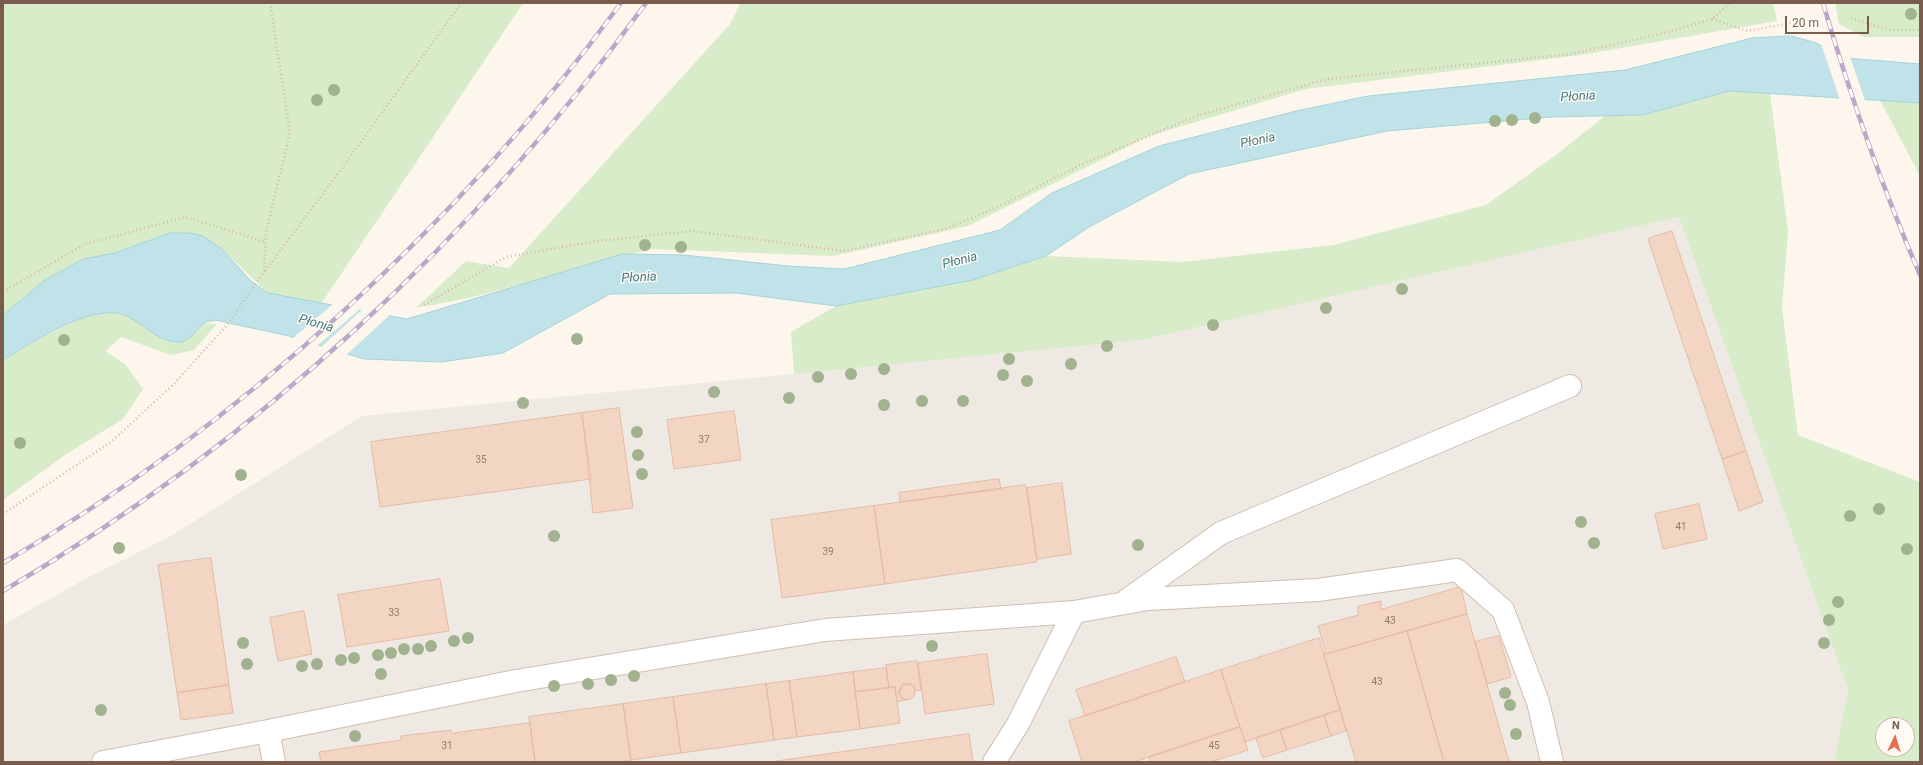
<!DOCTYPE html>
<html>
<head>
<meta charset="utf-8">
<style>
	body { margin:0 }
	#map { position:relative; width:1923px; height:765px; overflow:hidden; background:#fdf6ec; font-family:Roboto,sans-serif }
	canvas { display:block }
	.frame { position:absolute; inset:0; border:4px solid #7a5c4d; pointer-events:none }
	.north { position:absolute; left:1875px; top:717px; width:40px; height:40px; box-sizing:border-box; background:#fffaf3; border:1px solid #cabbb1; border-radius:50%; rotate:4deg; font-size:11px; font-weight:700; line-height:16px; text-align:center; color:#7a5c4d }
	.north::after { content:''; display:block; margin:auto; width:14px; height:18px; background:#e76f51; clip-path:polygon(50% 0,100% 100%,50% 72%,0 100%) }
	.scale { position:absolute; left:1785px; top:16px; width:84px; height:18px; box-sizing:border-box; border:2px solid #7a5c4d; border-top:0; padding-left:5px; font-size:12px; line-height:14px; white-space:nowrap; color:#7a5c4d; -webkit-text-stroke:3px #fffaf3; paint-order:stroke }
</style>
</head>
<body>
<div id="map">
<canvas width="1923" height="765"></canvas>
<div class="frame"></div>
<div class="north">N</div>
<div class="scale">20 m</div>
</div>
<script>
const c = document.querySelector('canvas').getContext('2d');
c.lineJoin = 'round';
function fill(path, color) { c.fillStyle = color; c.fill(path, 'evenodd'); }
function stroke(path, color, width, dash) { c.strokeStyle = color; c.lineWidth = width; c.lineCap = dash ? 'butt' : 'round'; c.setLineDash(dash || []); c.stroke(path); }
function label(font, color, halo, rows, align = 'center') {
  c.font = font + ' Roboto,sans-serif'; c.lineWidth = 3; c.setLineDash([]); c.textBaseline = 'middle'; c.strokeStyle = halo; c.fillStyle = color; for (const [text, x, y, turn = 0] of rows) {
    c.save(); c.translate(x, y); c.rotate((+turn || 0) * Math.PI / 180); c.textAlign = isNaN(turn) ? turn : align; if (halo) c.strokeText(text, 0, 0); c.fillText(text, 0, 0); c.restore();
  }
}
const industrial = new Path2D(`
	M1679,217l169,473 -14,72h-1831v-137l86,-48 82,-41 191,-120 780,-76z`);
const green = new Path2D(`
	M3,3h520l-202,301 -53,-11 -45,-43 -34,-17h-19l-55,20 -32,6 -38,21 -42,35z
	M741,3h1032l4,18 -196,34 -275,34 -157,47 -181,90 -135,30 -182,-7 -182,49 -53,10 50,-47 43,7 221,-244z
	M1835,3h85v34h-56l-25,-13z
	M1729,91l41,2 18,139 -6,76 16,127 122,47v280h-86l14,-72 -169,-473 -537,123 -348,34 -3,-42 45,-26 137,-26 73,-24 137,6 150,-17 153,-40 70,-50 49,-39 38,-1zM1883,725h24v24h-24z
	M1880,100l40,3v73z
	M123,299l50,23 44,2 -23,26 -23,5 -50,-18 -16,14 20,13 18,25 -20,30 -58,36 -62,45v-140l38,-23z`);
const water = new Path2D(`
	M1792,36l24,7 30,15 74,6v39l-191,-12 -86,24 -91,2 -165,14 -198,43 -100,53 -43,29 -73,24 -137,26 -100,-13 -126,1 -107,59 -61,9 -78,-3 -75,-23 -74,-16c-2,1 -6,1 -9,2 -11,7 -14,20 -29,20 -19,-1 -33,-17 -48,-25 -33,-18 -98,26 -126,43v-45l42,-35 38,-21 32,-6 55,-20h19l14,3 20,14 27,30 18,13 139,26 215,-65 62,1 104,11 56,3 156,-39 52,-37 107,-47 137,-35 72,-15 257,-26 127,-32z`);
const pier = new Path2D(`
	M1821,44l29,13 15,43h-25z
	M333,304l27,5 -44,38 -24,-8z
	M363,309l28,5 -46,42 -25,-8z`);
const building = new Path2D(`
	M1672,231l74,220 -24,8 -74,-220z
	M619,408l14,100 -40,5 -11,-100z
	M734,411l7,49 -67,9 -7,-49z
	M582,413l9,66 -211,28 -9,-65z
	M1746,451l17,51 -24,9 -17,-52z
	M999,479l2,10 -101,13 -1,-9z
	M1062,483l9,71 -34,5 -10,-71z
	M1026,485l11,77 -152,22 -11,-78z
	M1699,504l8,35 -44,10 -8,-35z
	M874,506l11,78 -103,14 -11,-78z
	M211,558l18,127 -52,8 -19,-128z
	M440,579l9,52 -102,16 -9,-52z
	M1461,587l6,27 -141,40 -8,-28 40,-11v-9l23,-5v8z
	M304,611l8,43 -34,7 -8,-43z
	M1467,614l8,28 34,120h-65l-37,-131z
	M1407,631l37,131h-88l-32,-107z
	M1499,636l12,41 -24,7 -12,-42z
	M1319,638l21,72 -95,32 -24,-72z
	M987,654l7,50 -69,10 -7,-51z
	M1176,657l9,25 -100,34 -9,-26z
	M917,661l4,29 -5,1 -1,-4 -4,-3h-8l-4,8 2,5 5,3 -9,2 -2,-15 -6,1 -3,-23z
	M886,668l3,20 -34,4 -2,-20z
	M1221,670l19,57 -106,35h-52l-13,-41z
	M853,672l7,57 -63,8 -8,-56z
	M789,681l8,56 -23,3 -8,-56z
	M899 692a8 8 0 1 1 16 0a8 8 0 1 1-16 0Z
	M766,684l8,56 -93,13 -8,-56z
	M229,685l4,28 -52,7 -4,-27z
	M895,687l5,36 -40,6 -5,-37z
	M673,697l8,56 -50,7 -8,-56z
	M623,704l8,56 -14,2h-82l-6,-45z
	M1340,710l6,21 -15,5 -7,-21z
	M1324,715l7,21 -44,14 -7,-20z
	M530,723l5,39h-214l-2,-10 82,-12v-4l50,-6v3z
	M1240,727l8,23 -37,12h-60l-2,-5z
	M1280,730l7,20 -24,8 -7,-20z
	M969,734l4,28h-203z`);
const path = new Path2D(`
	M1851,18l38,12h31
	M1712,19l35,12 51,-9
	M265,271l72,-96 124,-172
	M3,292l82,-48 101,-27 79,25
	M424,305l82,-48 92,-16 93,-10 154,20 100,-22 57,-24 78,-40 116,-49 131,-37 244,-25 93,-21 48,-14 18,-16
	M3,514l108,-72 62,-57 55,-61 36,-52 2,-40 24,-99 -20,-130`);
const minor = new Path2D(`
	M1127,600l94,-67 349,-147
	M103,762l165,-31
	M274,762l-6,-31 248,-50 309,-51 249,-18 74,-13 170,-9 139,-20 46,40 35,92 14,60
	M994,762l24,-38 56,-112`);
const rail = new Path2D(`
	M1823,3c27,92 59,184 97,272
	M3,563c237,-138 456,-339 618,-560
	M3,591c253,-149 471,-351 643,-588`);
const trees = [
	[1911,14],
	[334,90],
	[317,100],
	[1535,118],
	[1512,120],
	[1495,121],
	[645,245],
	[681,247],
	[1402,289],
	[1326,308],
	[1213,325],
	[577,339],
	[64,340],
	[1107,346],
	[1009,359],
	[1071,364],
	[884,369],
	[851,374],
	[1003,375],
	[818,377],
	[1027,381],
	[714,392],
	[789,398],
	[922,401],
	[963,401],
	[523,403],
	[884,405],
	[637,432],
	[20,443],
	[638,455],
	[642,474],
	[241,475],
	[1879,509],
	[1850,516],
	[1581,522],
	[554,536],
	[1594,543],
	[1138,545],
	[119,548],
	[1907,549],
	[1838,602],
	[1829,620],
	[468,638],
	[454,641],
	[243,643],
	[1824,643],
	[431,646],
	[932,646],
	[404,649],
	[418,649],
	[391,653],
	[378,655],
	[354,658],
	[341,660],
	[247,664],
	[317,664],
	[302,666],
	[381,674],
	[634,676],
	[611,680],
	[588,684],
	[554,686],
	[1505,693],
	[1510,705],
	[101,710],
	[1516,734],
	[355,736]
];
const numberNames = [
	["37",704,440],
	["35",481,460],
	["41",1681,527],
	["39",828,552],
	["33",394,613],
	["43",1390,621],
	["43",1377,682],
	["31",447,746],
	["45",1214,746]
];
const waterNames = [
	["Płonia",1578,97,-3],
	["Płonia",1258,141,-12],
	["Płonia",960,261,-14],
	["Płonia",639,278,-3],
	["Płonia",316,324,16]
];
fill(industrial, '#efe9e4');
fill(green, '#d8ecc9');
fill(water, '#bfe3e8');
stroke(water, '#a5d3da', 1);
fill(pier, '#fdf6ec');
fill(building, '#f3d5c3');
stroke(building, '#e6bba3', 1);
stroke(minor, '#d1beb0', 24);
stroke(path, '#d9b8a5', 2.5, [1, 3]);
stroke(minor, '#fff', 22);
stroke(rail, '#b9a8c9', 4.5);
stroke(rail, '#fffaf3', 3, [9]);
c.fillStyle = '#a0b28e';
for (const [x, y] of trees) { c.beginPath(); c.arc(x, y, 6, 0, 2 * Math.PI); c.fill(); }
label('10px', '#987a6a', null, numberNames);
label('italic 13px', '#437c86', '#fffaf3', waterNames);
</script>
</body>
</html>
